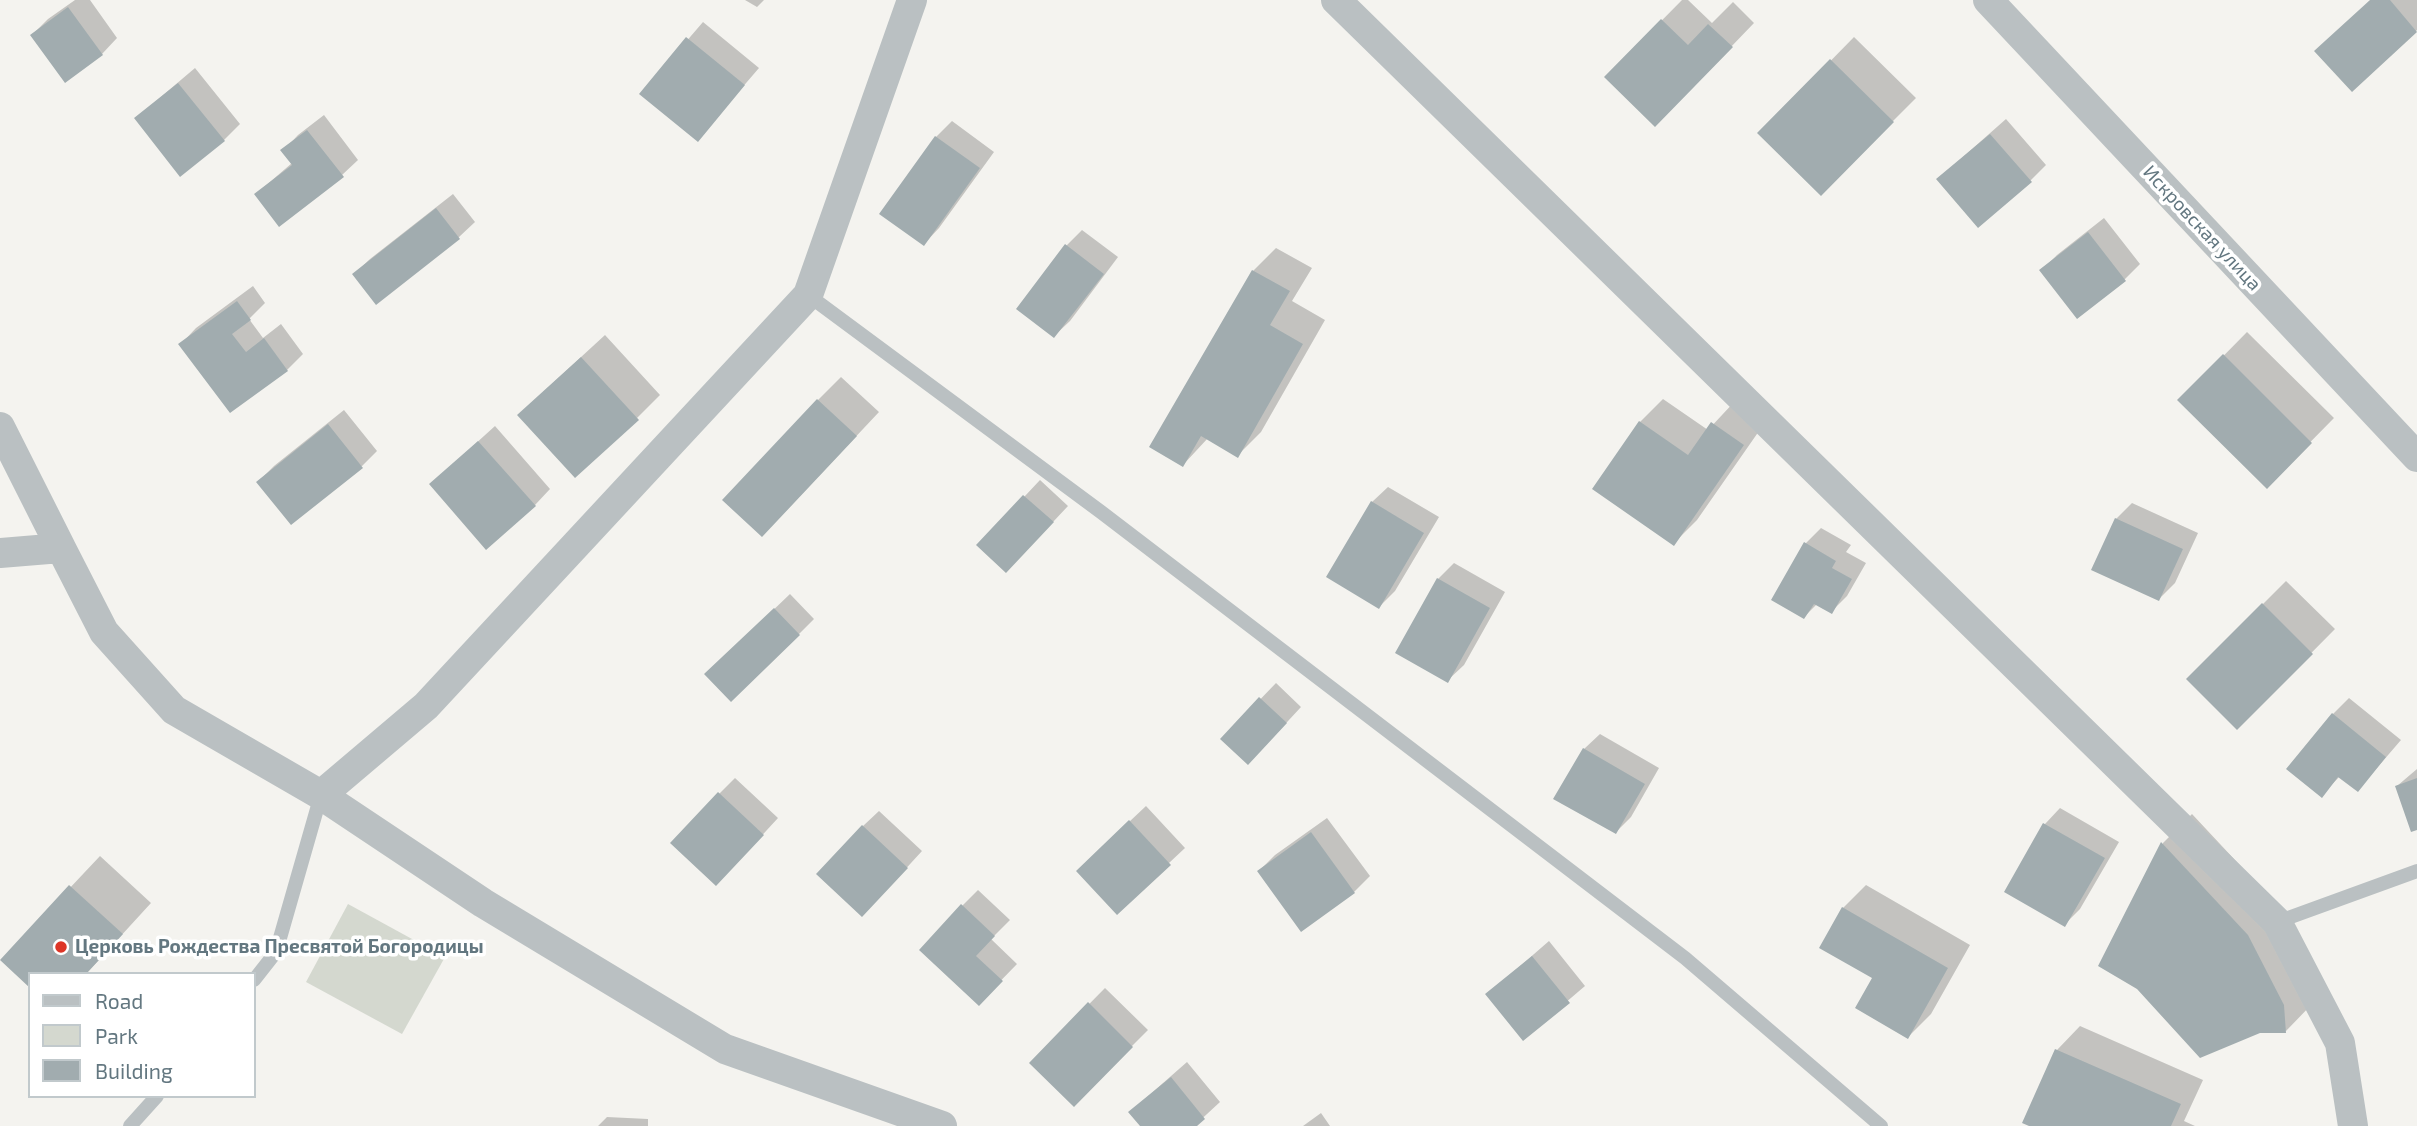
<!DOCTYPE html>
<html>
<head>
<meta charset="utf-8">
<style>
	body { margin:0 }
	#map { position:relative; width:2417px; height:1126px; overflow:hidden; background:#f4f3ef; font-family:"Exo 2",sans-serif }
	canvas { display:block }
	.legend { position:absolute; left:28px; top:972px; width:228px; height:126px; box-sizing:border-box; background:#fff; border:2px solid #c1c9cc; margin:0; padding:9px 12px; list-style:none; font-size:21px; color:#637780 }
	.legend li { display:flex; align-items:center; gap:14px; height:35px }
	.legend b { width:35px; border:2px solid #c1c9cc }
</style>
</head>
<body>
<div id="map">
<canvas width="2417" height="1126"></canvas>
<ul class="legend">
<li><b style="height:9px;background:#bac0c2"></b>Road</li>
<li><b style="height:19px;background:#d4d8cf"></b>Park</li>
<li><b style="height:19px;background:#a1acaf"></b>Building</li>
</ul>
</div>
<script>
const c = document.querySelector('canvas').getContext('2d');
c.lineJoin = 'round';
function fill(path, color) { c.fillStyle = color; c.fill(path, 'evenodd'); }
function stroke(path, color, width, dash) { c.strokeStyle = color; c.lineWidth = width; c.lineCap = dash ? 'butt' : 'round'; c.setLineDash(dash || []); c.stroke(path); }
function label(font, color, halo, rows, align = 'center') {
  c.font = font + ' "Exo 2",sans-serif'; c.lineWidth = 7; c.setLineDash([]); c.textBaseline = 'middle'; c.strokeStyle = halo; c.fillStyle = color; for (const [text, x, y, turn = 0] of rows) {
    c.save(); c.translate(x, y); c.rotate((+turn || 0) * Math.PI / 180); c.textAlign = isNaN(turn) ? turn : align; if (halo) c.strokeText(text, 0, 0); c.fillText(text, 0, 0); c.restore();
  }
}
const green = new Path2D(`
	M348,904l97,53 -43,77 -96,-52z`);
const shadow = new Path2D(`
	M75,0h15l27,38 -15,16 -70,-19 16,-16z
	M745,0h19l-7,7z
	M1682,0h6l24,23 21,-21 21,21 -76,79 -72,-25z
	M2371,0h46v30l-65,59z
	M703,22l56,46 -62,72 -56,-46z
	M1854,37l62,61 -95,95 -61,-60z
	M195,68l45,56 -16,16 -43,34 -45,-56z
	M324,115l34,45 -16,15 -86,19 36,-31 -9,-12 15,-16z
	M2006,119l40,46 -16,16 -92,-2z
	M952,121l42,31 -55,76 -15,16 -43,-31 55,-76z
	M453,194l22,28 -16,15 -83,65 -22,-28 16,-15z
	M2104,218l36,46 -15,15 -47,37 -36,-46 15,-15z
	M1082,230l36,27 -48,64 -16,15 -36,-27 49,-64z
	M1276,248l36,20 -20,33 33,19 -64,112 -23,23 -30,-17 -25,27 70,-194z
	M253,286l12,17 -16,16 14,19 18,-14 22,30 -16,16 -106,-26 15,-16z
	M2247,332l87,86 -67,68 -87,-86z
	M605,335l55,60 -23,23 -94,-26z
	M841,377l38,35 -94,100 33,-112z
	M1663,399l45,31 28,-30 30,21 -69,99 -23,23 -80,-55 46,-66z
	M344,410l33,41 -15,15 -104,16 16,-16z
	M495,426l55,63 -15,16 -104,-21z
	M1040,480l28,26 -46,49 -43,-10z
	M1388,487l51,30 -44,74 -16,16 -7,-105z
	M2132,503l66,30 -23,50 -16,16 -43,-80z
	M1821,528l30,17 -5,7 20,11 -19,33 -16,16 -14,-8 -13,13 2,-74z
	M1454,563l51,29 -41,73 -16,15 -10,-101z
	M2286,581l49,48 -98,99 -49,-49z
	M790,594l24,25 -15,15 -77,25z
	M1276,683l25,24 -37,40 -42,-8z
	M2349,698l52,42 -43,50 -18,-14 -18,19 -33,-27 44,-54z
	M1600,734l59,34 -28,49 -15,15 -32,-83z
	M2417,769v59l-20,-42z
	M735,778l43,40 -46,50 -13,-74z
	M1146,806l39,42 -16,15 -75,-8z
	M2060,808l59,34 -39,67 -15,15 -20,-100z
	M879,811l43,40 -44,48 -15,-73z
	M2192,814l85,91 38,96 -29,30 -148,-43 -38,-23 63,-122z
	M1327,818l43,58 -16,16 -95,-21 16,-16z
	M100,856l51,47 -65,71 -84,-14z
	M1866,885l104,60 -39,69 -23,23 -34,-60 -31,-69z
	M978,890l32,30 -19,19 26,25 -38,39 -17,-97z
	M1549,941l36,45 -61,52 -36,-44z
	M1105,988l43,42 -74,74 -43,-41z
	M2080,1026l123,54 -19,41 11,5h-162l-8,-4 32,-72z
	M1187,1062l33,40 -26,24h-52l-12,-14z
	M1321,1113l9,13h-27z
	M607,1117l41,2v7h-50z`);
const building = new Path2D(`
	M2370,0h20l27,32 -65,60 -38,-41z
	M68,7l35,48 -38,28 -35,-48z
	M1661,19l27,26 20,-21 25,23 -78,80 -51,-50z
	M686,37l59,48 -47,57 -59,-48z
	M1830,59l64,63 -73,74 -64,-63z
	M178,83l47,58 -45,36 -46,-59z
	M307,130l37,47 -65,50 -25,-33 38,-29 -12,-15z
	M1990,134l42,48 -54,46 -42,-49z
	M935,136l45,32 -56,78 -45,-32z
	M436,208l24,31 -84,66 -24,-31z
	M2088,232l38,49 -49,38 -38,-49z
	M1065,244l39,30 -50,64 -38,-29z
	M1252,270l38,21 -20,34 33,19 -65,114 -37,-22 -18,31 -34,-20z
	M237,301l14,19 -19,14 14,18 18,-14 24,33 -58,42 -52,-69z
	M2223,354l89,89 -45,46 -90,-89z
	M581,357l58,63 -64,58 -58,-63z
	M817,399l40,37 -95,101 -40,-37z
	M1639,421l49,34 23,-33 33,23 -70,101 -82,-57z
	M328,424l35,44 -72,57 -35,-43z
	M478,441l58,65 -50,44 -57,-66z
	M1023,495l31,27 -48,51 -30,-28z
	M1371,501l53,32 -45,76 -53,-32z
	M2115,518l68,31 -24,52 -68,-31z
	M1804,542l32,19 -4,7 20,11 -20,35 -18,-10 -10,15 -33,-19z
	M1437,578l53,30 -42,75 -53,-30z
	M2262,603l51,51 -76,76 -51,-51z
	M774,608l26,27 -69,67 -27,-28z
	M1259,697l28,26 -39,42 -28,-26z
	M2332,713l54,44 -28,35 -20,-15 -16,21 -36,-29z
	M1583,748l62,36 -29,50 -63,-35z
	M2417,778v52l-6,2 -16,-46z
	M718,792l46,43 -48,51 -46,-43z
	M1129,820l42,45 -54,50 -41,-44z
	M2043,823l62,35 -40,69 -61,-35z
	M862,825l46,43 -46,49 -46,-43z
	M1311,832l44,61 -54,39 -44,-61z
	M2161,842l87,93 36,70 2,28h-26l-60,25 -63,-69 -39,-23z
	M69,885l54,49 -37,40h-56v14l-30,-28z
	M961,904l34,32 -19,20 27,25 -24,25 -60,-56z
	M1842,907l106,61 -40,71 -53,-31 17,-30 -53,-30z
	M1532,956l38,47 -47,38 -38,-47z
	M1088,1002l45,45 -59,60 -45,-44z
	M2055,1049l126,55 -10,22h-142l-7,-3z
	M1171,1077l34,42 -8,7h-57l-12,-14z`);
const lane = new Path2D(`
	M808,295l293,217 584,446 196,168
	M2277,922l140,-51
	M254,980l22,-28 45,-157
	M130,1126l27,-30`);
const street = new Path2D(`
	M1336,0l941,922 63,121 13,83
	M1988,0l429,457
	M0,427l61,121
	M0,553l61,-5 43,84 70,78 147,85 162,108 242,146 217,77
	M321,795l105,-89 382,-411 104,-295`);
const markers = [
	[61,947,7,"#dd3526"]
];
const streetNames = [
	["Искровская улица",2202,228,47]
];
const poiNames = [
	["Церковь Рождества Пресвятой Богородицы",75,947]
];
fill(green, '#d4d8cf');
fill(shadow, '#0003');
fill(building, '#a1acaf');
stroke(lane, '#bac0c2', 14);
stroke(street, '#bac0c2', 30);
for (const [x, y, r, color] of markers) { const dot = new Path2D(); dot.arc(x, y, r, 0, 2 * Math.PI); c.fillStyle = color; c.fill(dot); stroke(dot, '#fff', 2.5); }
label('19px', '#637780', '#fff', streetNames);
label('bold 19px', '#637780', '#fff', poiNames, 'left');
</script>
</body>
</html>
